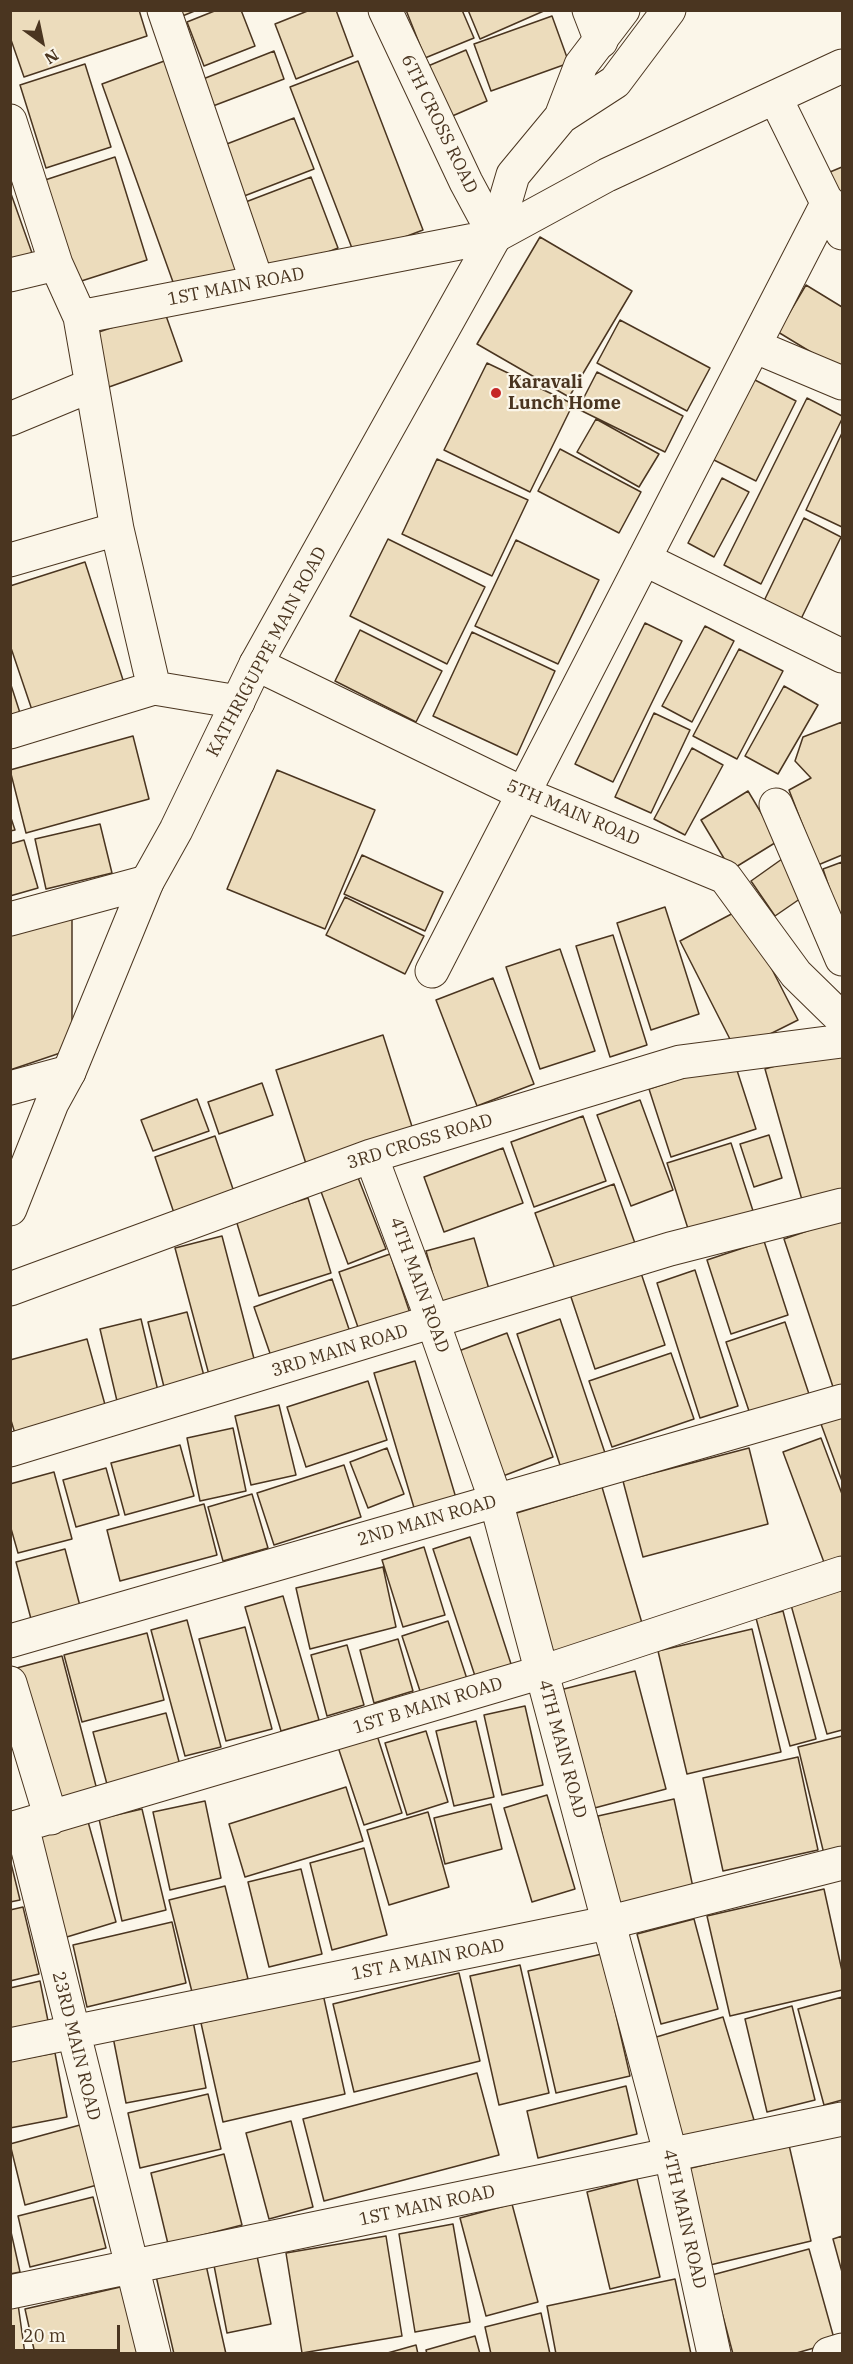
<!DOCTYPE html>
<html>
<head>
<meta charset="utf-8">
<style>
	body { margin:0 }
	#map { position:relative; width:853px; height:2364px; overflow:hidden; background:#fbf6e9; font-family:"IBM Plex Serif",serif }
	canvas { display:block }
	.frame { position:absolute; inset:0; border:12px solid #4a3520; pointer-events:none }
	.north { position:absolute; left:12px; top:12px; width:60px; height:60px; -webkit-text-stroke:4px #fbf6e9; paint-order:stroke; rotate:147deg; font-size:16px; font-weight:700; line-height:24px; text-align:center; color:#4a3520 }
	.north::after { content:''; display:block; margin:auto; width:21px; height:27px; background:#4a3520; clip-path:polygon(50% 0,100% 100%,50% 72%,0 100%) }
	.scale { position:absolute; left:12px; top:2325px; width:108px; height:27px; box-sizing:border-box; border:3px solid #4a3520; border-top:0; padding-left:8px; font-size:18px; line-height:21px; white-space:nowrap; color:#4a3520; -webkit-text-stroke:4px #fbf6e9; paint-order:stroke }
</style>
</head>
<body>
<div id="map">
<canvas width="853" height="2364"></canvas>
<div class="frame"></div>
<div class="north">N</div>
<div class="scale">20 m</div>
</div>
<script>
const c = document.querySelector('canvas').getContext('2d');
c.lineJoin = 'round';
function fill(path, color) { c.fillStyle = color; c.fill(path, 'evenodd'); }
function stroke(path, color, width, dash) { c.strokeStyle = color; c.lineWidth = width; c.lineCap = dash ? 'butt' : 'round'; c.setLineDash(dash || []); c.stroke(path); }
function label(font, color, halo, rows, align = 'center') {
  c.font = font + ' "IBM Plex Serif",serif'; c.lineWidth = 4.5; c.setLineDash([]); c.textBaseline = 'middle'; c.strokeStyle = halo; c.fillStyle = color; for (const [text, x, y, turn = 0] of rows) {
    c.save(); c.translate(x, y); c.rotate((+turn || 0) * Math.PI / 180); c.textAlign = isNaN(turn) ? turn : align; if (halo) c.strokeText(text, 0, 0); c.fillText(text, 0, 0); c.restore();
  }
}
const building = new Path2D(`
	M10,10h129l8,26 -123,41 -14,-40z
	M177,10h20l-17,7z
	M217,10h24l14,36 -51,20 -17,-44z
	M310,10h26l17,46 -57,23 -21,-55z
	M406,10h56l12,28 -49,20z
	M468,10h78l-66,29z
	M552,16l17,47 -78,28 -17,-47z
	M466,50l21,51 -37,16 -22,-51z
	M274,51l10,28 -71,27 -10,-27z
	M167,60l77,211 -66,25 -76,-212z
	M358,61l65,169 -68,26 -65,-169z
	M85,64l26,83 -65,21 -26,-83z
	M294,118l20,51 -75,29 -20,-51z
	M115,157l32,103 -75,24 -33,-102z
	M842,167v34l-12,-29z
	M311,177l27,71 -67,27 -28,-72z
	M10,191l22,62 -22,8z
	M540,237l92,54 -63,106 -92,-53z
	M806,285l36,22v64l-64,-39z
	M164,310l18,51 -73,26 -19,-52z
	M620,320l90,48 -23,43 -90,-48z
	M487,363l86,41 -43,88 -86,-42z
	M597,372l86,44 -18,36 -87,-43z
	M753,379l43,22 -40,80 -44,-22z
	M807,398l35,18v3l-81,165 -37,-19z
	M596,419l63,35 -20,33 -62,-35z
	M842,433v94l-36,-17z
	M560,449l81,43 -22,41 -81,-42z
	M437,459l91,41 -36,76 -90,-42z
	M722,478l27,14 -35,65 -26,-14z
	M804,518l37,19 -41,84 -37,-18z
	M388,539l97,48 -38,77 -97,-48z
	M516,540l83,40 -41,84 -83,-38z
	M85,562l39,121 -91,30 -23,-68v-59z
	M645,623l37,18 -69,141 -38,-18z
	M705,626l29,15 -42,81 -30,-16z
	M360,630l82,41 -26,51 -81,-41z
	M472,632l83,39 -38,84 -84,-39z
	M739,649l44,22 -46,88 -44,-23z
	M10,682l11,34 -11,3z
	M784,686l34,19 -40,69 -33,-18z
	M654,713l36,17 -39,83 -36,-16z
	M842,722v133l-24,10 -29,-75 22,-12 -16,-17 8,-24z
	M133,736l16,63 -123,34 -16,-63z
	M692,748l31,17 -38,70 -31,-16z
	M277,770l98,40 -50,119 -98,-40z
	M748,791l30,50 -47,29 -30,-50z
	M10,815l5,15 -5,1z
	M100,824l12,49 -66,16 -11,-50z
	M24,840l14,48 -28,8v-52z
	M362,855l81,37 -18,39 -81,-37z
	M782,859l25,35 -32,22 -24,-35z
	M842,862v64l-19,-57z
	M345,897l79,39 -19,38 -79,-39z
	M665,907l34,107 -48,16 -34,-107z
	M741,909l57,111 -62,31 -56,-110z
	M72,910v139l-62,21v-136z
	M613,935l34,110 -37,12 -34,-111z
	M560,949l35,102 -55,18 -34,-102z
	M493,978l41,106 -57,22 -41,-106z
	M383,1035l32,101 -107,34 -32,-100z
	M842,1046v150l-38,11 -39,-138z
	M734,1061l22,68 -85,28 -22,-68z
	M262,1083l11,32 -54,19 -11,-32z
	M197,1099l12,32 -56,20 -12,-31z
	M640,1100l33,90 -42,16 -34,-91z
	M583,1116l23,65 -72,26 -23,-65z
	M769,1135l13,43 -28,9 -14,-43z
	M215,1136l19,56 -60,21 -19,-56z
	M731,1143l24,74 -64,21 -24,-75z
	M503,1148l20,55 -79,29 -20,-55z
	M357,1175l29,74 -38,15 -28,-75z
	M614,1184l23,65 -79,28 -23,-64z
	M308,1198l23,75 -72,23 -23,-76z
	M842,1219v168l-8,3 -50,-151z
	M222,1236l36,138 -46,12 -37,-138z
	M474,1238l17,58 -48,14 -17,-59z
	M764,1241l24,74 -57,19 -24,-74z
	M390,1254l23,68 -51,17 -23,-67z
	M638,1264l27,81 -70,24 -27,-81z
	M695,1270l43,136 -38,12 -43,-135z
	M332,1279l19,56 -78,27 -19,-55z
	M187,1312l17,64 -40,11 -16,-65z
	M141,1319l17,72 -41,10 -17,-72z
	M560,1319l45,134 -44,15 -44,-134z
	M785,1322l25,75 -59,20 -25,-75z
	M507,1333l46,124 -50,19 -47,-124z
	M87,1339l20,73 -91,25 -6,-20v-57z
	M671,1353l23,66 -82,28 -23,-66z
	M415,1361l41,137 -41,13 -41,-138z
	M368,1381l19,59 -81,27 -19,-60z
	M279,1405l17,70 -45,10 -16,-69z
	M842,1416v65l-21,-57z
	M233,1428l13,63 -46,10 -13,-63z
	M821,1438l21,56v65l-17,6 -42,-113z
	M180,1445l14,51 -69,19 -14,-52z
	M387,1448l17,46 -36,14 -18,-46z
	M749,1448l19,76 -125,33 -20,-76z
	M344,1465l17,52 -87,28 -17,-52z
	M106,1468l13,47 -43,12 -13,-47z
	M54,1472l18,67 -54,14 -8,-28v-41z
	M602,1487l42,143 -93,27 -41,-142z
	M252,1494l16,54 -45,13 -15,-54z
	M204,1504l13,51 -97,26 -13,-51z
	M470,1537l42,130 -36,12 -43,-130z
	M424,1547l21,68 -42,12 -21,-67z
	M65,1549l15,57 -49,13 -15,-57z
	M383,1567l13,60 -86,22 -14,-61z
	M842,1590v140l-15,4 -36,-129z
	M283,1596l36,124 -38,11 -36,-124z
	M783,1611l33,128 -26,7 -34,-128z
	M187,1620l34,127 -36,9 -34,-126z
	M448,1621l19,58 -46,15 -19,-58z
	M245,1627l27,102 -46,12 -27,-102z
	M752,1629l29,123 -94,22 -29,-123z
	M147,1633l17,67 -82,22 -18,-67z
	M398,1639l15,52 -39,12 -14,-53z
	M347,1645l17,60 -37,11 -16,-61z
	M62,1656l35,134 -49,13 -35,-134z
	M635,1671l31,118 -79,21 -31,-119z
	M525,1706l18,79 -41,10 -18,-80z
	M166,1713l15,56 -73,19 -15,-56z
	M476,1721l18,76 -40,9 -18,-75z
	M375,1729l27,84 -38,12 -28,-84z
	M426,1731l22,71 -41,13 -22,-72z
	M842,1736v113l-18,5 -26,-107z
	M798,1757l20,93 -95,21 -20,-93z
	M346,1787l17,54 -118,36 -16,-53z
	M547,1795l28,94 -43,13 -28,-94z
	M674,1799l20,93 -76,16 -20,-92z
	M205,1801l16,77 -51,12 -17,-78z
	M491,1804l11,45 -57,15 -11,-46z
	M142,1809l24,101 -44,11 -23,-102z
	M428,1812l21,75 -60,18 -22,-75z
	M87,1818l29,104 -59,18 -31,-104z
	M364,1848l23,87 -55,15 -22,-87z
	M10,1859l10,41 -10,2z
	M301,1869l21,85 -53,13 -21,-85z
	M225,1886l23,93 -56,13 -23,-92z
	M824,1889l18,82v19l-112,26 -23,-100z
	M23,1907l16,67 -29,7v-71z
	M694,1919l24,90 -57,15 -24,-90z
	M172,1922l14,61 -99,24 -14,-62z
	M602,1954l28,122 -74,17 -28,-122z
	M520,1965l29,128 -50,12 -29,-129z
	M459,1973l21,88 -126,31 -21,-88z
	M40,1981l8,40 -38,8v-41z
	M323,1994l22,100 -122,28 -22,-99z
	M842,1997v103l-18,5 -26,-96z
	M792,2006l23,94 -48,12 -22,-93z
	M723,2017l31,103 -72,21 -29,-103z
	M193,2021l13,67 -80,15 -13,-66z
	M55,2053l12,64 -57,11v-67z
	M477,2073l22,82 -175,46 -21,-82z
	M626,2086l11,48 -99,24 -11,-47z
	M208,2094l13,55 -81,19 -12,-55z
	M291,2121l22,86 -44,12 -23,-86z
	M80,2125l17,60 -72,20 -15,-61z
	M789,2145l22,96 -101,24 -23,-96z
	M224,2154l18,71 -74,19 -17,-71z
	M637,2179l23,98 -50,12 -23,-97z
	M93,2197l13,51 -76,19 -12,-51z
	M512,2204l26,98 -52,14 -26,-98z
	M453,2224l17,98 -55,10 -16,-98z
	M11,2232l9,40 -10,2v-41z
	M386,2236l16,100 -100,17 -16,-100z
	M842,2236v36l-9,-33z
	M255,2246l16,78 -44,9 -15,-78z
	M809,2249l26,93 -42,12h-60l-21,-79z
	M206,2265l20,89h-52l-18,-78z
	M675,2279l16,75h-135l-9,-48z
	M129,2285l16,69h-110l-10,-45z
	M17,2297l8,57h-15v-56z
	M541,2313l9,41h-59l-6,-27z
	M475,2336l5,18h-53l-1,-4z
	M416,2345l2,9h-34z`);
const street = new Path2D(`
	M164,10l93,272
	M385,10l81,172 29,54
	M589,10l12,31
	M775,97l67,136
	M10,121l46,143
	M10,275l46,-11 24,53 415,-81 112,-61 235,-109
	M80,317l37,212 37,159
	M754,346l88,37
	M10,419l82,-34
	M644,559l198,97
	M10,560l107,-31
	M256,664l268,130 201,83 71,97 46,45
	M10,732l144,-44 84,14
	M776,805l66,154
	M10,919l137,-37
	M432,971l396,-769
	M10,1088l59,-16
	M371,1156l62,166 63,179 175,655 43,198
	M10,1289l361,-133 309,-94 162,-21
	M10,1450l660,-201 172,-44
	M10,1641l832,-240
	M10,1683l41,135
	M22,1826l132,528
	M10,1829l532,-157 300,-99
	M10,2045l597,-122 235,-60
	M10,2292l832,-173
	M829,2354l13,-4`);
const secondary = new Path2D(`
	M561,117l54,-35 54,-72
	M10,1209l42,-106 17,-31 78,-190 29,-52 80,-166 239,-428 18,-61 48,-58 20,-52 42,-55`);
const markers = [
	[496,393,6,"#c62828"]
];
const streetNames = [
	["6TH CROSS ROAD",439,124,64],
	["1ST MAIN ROAD",236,287,-11],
	["KATHRIGUPPE MAIN ROAD",267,652,-62],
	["5TH MAIN ROAD",573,813,23],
	["3RD CROSS ROAD",420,1142,-17],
	["4TH MAIN ROAD",419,1285,70],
	["3RD MAIN ROAD",340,1351,-17],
	["2ND MAIN ROAD",427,1521,-16],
	["1ST B MAIN ROAD",428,1706,-17],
	["4TH MAIN ROAD",562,1749,75],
	["1ST A MAIN ROAD",428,1960,-11],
	["23RD MAIN ROAD",76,2046,76],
	["1ST MAIN ROAD",427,2206,-12],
	["4TH MAIN ROAD",684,2219,77]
];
const poiNames = [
	["Karavali",508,383],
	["Lunch Home",508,404]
];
fill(building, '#ecdcbc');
stroke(building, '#4a3520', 1.5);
stroke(street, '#4a3520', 35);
stroke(secondary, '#4a3520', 35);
stroke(street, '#fbf6e9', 33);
stroke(secondary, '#fbf6e9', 33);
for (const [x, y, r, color] of markers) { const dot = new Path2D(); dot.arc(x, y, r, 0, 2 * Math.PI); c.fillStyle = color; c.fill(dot); stroke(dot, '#fbf6e9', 2); }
label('18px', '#4a3520', '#fbf6e9', streetNames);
label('bold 18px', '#4a3520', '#fbf6e9', poiNames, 'left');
</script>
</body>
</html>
